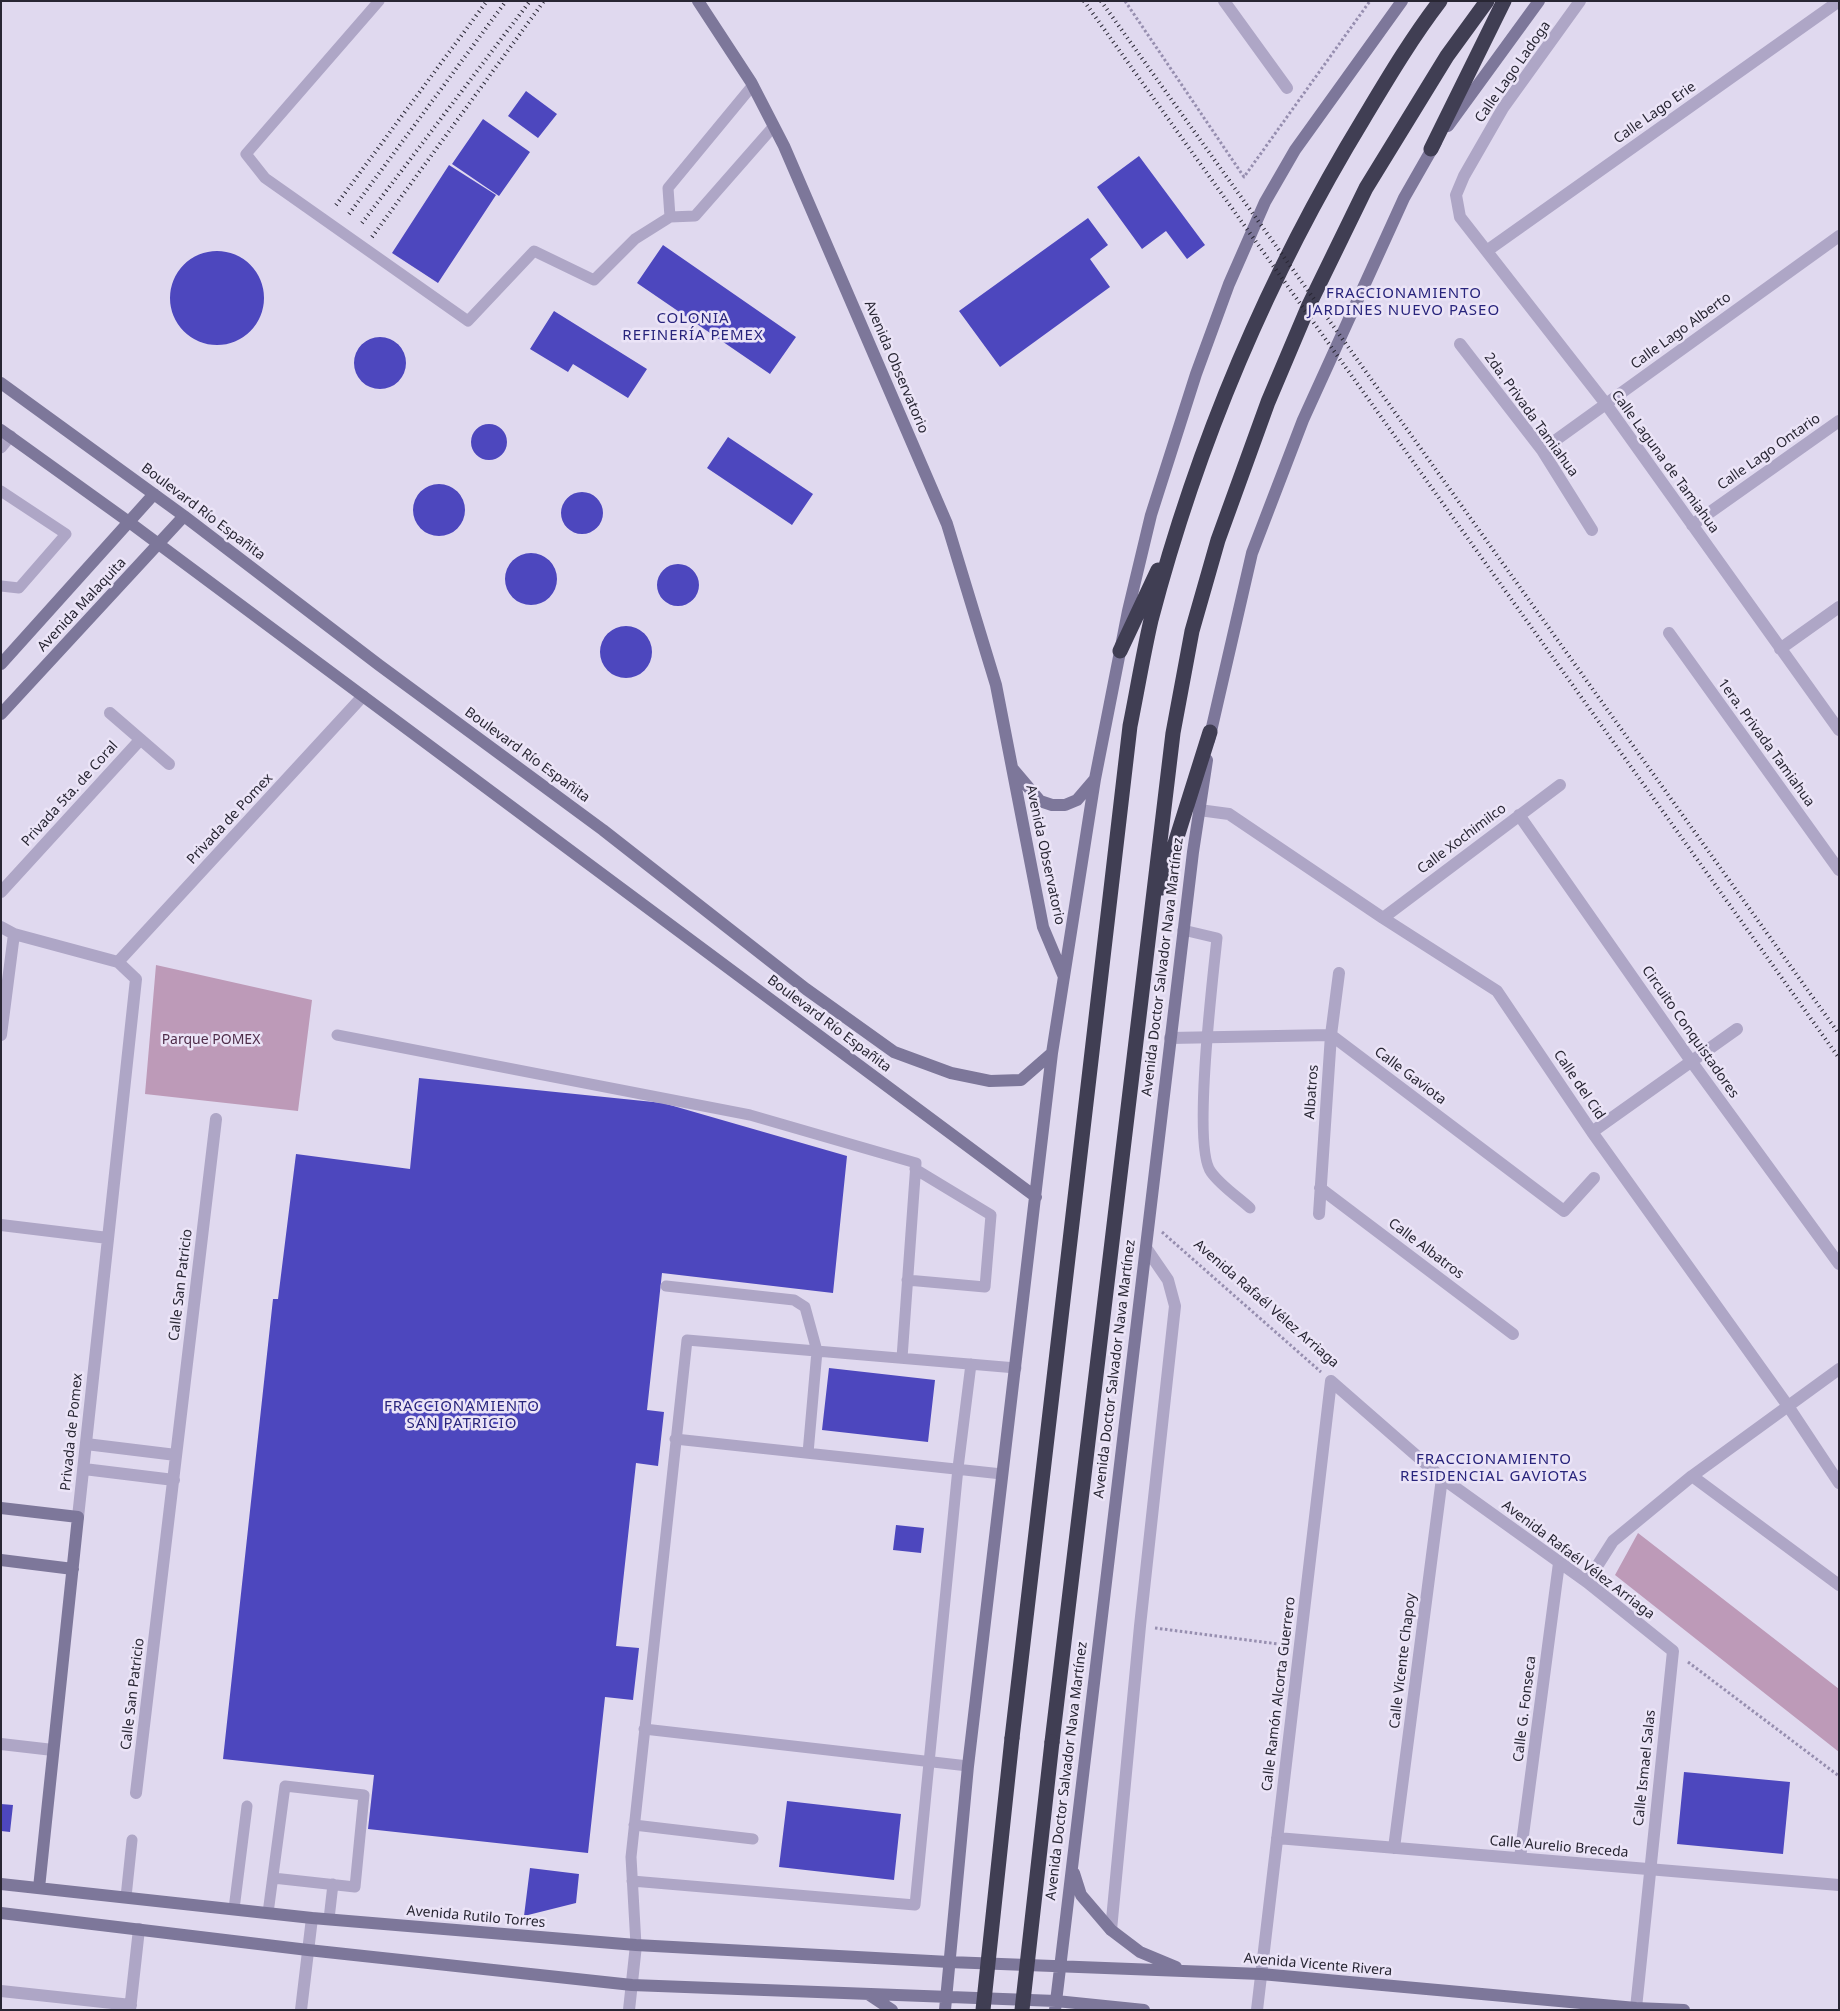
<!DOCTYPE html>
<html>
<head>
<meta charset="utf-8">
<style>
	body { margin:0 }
	#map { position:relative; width:1840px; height:2011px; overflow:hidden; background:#e0d9ef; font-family:"Noto Sans",sans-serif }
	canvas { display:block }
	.frame { position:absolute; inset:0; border:2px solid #282633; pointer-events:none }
</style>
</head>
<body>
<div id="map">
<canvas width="1840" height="2011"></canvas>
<div class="frame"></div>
</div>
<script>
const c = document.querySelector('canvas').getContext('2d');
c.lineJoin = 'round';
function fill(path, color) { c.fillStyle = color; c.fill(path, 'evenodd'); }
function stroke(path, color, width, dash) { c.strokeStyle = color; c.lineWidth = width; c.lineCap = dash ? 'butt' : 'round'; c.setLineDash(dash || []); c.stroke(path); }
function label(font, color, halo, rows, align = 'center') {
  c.font = font + ' "Noto Sans",sans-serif'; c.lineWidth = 5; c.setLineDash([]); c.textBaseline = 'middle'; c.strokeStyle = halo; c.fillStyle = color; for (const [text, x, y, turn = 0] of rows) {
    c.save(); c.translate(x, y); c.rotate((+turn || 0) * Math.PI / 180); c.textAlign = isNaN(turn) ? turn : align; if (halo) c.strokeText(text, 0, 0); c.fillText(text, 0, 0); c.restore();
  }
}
const green = new Path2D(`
	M156,965l156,35 -14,111 -153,-17z
	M1638,1533l201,156v63l-224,-177z`);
const building = new Path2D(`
	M526,91l31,23 -19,24 -30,-22z
	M483,119l47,33 -31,44 -47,-32z
	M1139,156l66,89 -18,14 -21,-28 -24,18 -45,-62z
	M449,165l47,30 -58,88 -46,-30z
	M1088,218l20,27 -18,14 20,28 -110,80 -41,-56z
	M663,245l133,92 -26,37 -133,-91z
	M170 298a47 47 0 1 1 94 0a47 47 0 1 1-94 0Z
	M554,311l93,58 -19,29 -55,-34 -5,8 -38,-23z
	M354 363a26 26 0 1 1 52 0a26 26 0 1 1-52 0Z
	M471 442a18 18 0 1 1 36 0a18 18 0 1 1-36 0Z
	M728,437l85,57 -21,31 -85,-57z
	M413 510a26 26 0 1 1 52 0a26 26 0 1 1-52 0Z
	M561 513a21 21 0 1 1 42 0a21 21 0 1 1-42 0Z
	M505 579a26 26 0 1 1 52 0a26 26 0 1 1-52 0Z
	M657 585a21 21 0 1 1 42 0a21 21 0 1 1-42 0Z
	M600 652a26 26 0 1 1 52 0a26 26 0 1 1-52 0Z
	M419,1078l244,25 184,53 -14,137 -171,-20 -15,137 17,2 -6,54 -22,-3 -20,183 23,2 -6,52 -28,-3 -17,156 -220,-24 6,-54 -151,-16 50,-460h5l18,-145 114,15z
	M829,1368l106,12 -7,62 -106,-12z
	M896,1525l28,3 -3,25 -28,-3z
	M1684,1772l106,10 -7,72 -106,-10z
	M787,1801l114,13 -7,66 -115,-13z
	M1,1804l12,1 -3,27 -9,-1z
	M530,1868l49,6 -3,29 -52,13z`);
const path = new Path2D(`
	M1125,1l119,176 126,-176
	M1162,1232l159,140
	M1155,1628l131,17
	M1688,1662l151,114`);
const lane = new Path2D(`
	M379,1l-133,153 19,24 203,143 66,-70 60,29 41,-41 35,-22 25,-1 79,-90
	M670,217l-2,-29 85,-103
	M1,448l10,-12
	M1,491l65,43 -47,54 -18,-2
	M1183,930l34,8c-4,38 -25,210 -6,234 10,14 27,25 39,36
	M337,1035l413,80 166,48 -14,195
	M907,1280l78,7 6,-72 -76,-46
	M666,1286l128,14 11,7 12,44 -9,102
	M675,1439l327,35
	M644,1729l324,37
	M634,1825l119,14
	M632,1881l283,24 43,-437 13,-104
	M126,1897l6,-57
	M234,1909l13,-103
	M268,1913l17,-127 79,9 -9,92 -82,-9
	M329,1919l4,-35
	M636,1945l-5,-88 56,-517 329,28`);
const street = new Path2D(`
	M1224,1l63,87
	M1580,1l-77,107 -39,68 -8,19 4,22 146,187 233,326
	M1488,250l351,-249
	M1460,344l82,106 50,80
	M1542,450l297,-214
	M1692,525l147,-104
	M1669,633l170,237
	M1780,649l59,-42
	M110,713l59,51
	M1199,810l30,4 154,104 114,73 95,141 196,274 51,77
	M1519,815l172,246 148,203
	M1,892l139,-152
	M1383,918l177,-133
	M1,927l13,7 104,28 18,17 -58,538
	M118,962l245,-266
	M1,1035l13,-101
	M1170,1038l161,-3 233,176 30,-33
	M1592,1132l145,-103
	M1320,1188l193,146
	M1319,1214l12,-179 8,-62
	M1,1225l107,13
	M1331,1381l111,97 145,104 86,69 -37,357
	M86,1444l90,11
	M84,1469l90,11
	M1692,1476l147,109
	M1587,1582l26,-41 79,-65 147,-107
	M1,1744l52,6
	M136,1793l80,-674
	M1277,1838l562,47
	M1394,1848l48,-370
	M1520,1858l39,-295
	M1111,1930l29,-304 35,-320 -7,-26 -22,-32
	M1,1991l130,14
	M130,2010l9,-81
	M301,2010l11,-92
	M629,2010l7,-65
	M1257,2010l74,-629`);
const secondary = new Path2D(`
	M698,1l53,81 33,64 163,378 49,161 47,242 21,50
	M1448,126l91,-125
	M1,383l183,133 195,149 224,165 203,159 88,63 57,21 39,8 31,-1 31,-27
	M1,430l128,92 907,675
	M1,664l153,-170
	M1,714l183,-198
	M1209,740l43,-187 51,-133 101,-222 32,-56
	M1012,768l28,33 12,4h13l12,-5 18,-21
	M1,1508l77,9 -39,371
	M1,1560l72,9
	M1074,1873l7,22 30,35 29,22 36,15
	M1,1884l311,34 324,27 313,17 312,12 375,34 48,2
	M1,1913l307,37 324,35 424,16 88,9
	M868,1994l24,16
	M945,2010l23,-244 84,-713 43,-274 33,-168 23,-96 45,-141 33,-90 36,-82 30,-52 107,-149
	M1055,2010l138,-1158 14,-92`);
const highway = new Path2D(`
	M1431,149l73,-148
	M1120,651l38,-81
	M1161,888l49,-156
	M1012,1738l118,-1012c7,-35 13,-71 21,-106 46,-176 118,-346 213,-502 24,-40 47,-79 76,-117
	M1052,1742l121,-1009 19,-102 26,-91 50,-138 41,-97 57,-117 81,-132 40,-55`);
const rail = new Path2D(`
	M1084,1l755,1057
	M1101,1l738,1033
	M336,205l151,-204
	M349,214l157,-213
	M362,223l168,-222
	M372,237l172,-236`);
const highwayBridge = new Path2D(`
	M983,2010l29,-272
	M1022,2010l30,-268`);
const streetNames = [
	["Calle Lago Ladoga",1513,72,-55],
	["Calle Lago Erie",1655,113,-35],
	["Calle Lago Alberto",1681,331,-36],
	["Avenida Observatorio",896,367,67],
	["2da. Privada Tamiahua",1531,415,54],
	["Calle Lago Ontario",1769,452,-35],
	["Calle Laguna de Tamiahua",1665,462,54],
	["Boulevard Río Españita",203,512,37],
	["Avenida Malaquita",82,605,-47],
	["1era. Privada Tamiahua",1766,743,54],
	["Boulevard Río Españita",527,755,36],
	["Privada 5ta. de Coral",70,794,-48],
	["Privada de Pomex",230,819,-47],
	["Calle Xochimilco",1462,839,-37],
	["Avenida Observatorio",1045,855,78],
	["Avenida Doctor Salvador Nava Martínez",1163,967,-83],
	["Boulevard Río Españita",829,1024,37],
	["Circuito Conquistadores",1690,1032,55],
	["Calle Gaviota",1410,1076,37],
	["Calle del Cid",1579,1085,56],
	["Albatros",1312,1092,-86],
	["Calle Albatros",1426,1249,37],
	["Calle San Patricio",181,1285,-83],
	["Avenida Rafaél Vélez Arriaga",1266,1304,41],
	["Avenida Doctor Salvador Nava Martínez",1115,1369,-83],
	["Privada de Pomex",72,1432,-84],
	["Avenida Rafaél Vélez Arriaga",1578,1560,37],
	["Calle Vicente Chapoy",1403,1661,-83],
	["Calle San Patricio",133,1694,-83],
	["Calle Ramón Alcorta Guerrero",1279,1694,-83],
	["Calle G. Fonseca",1525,1709,-83],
	["Calle Ismael Salas",1645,1768,-84],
	["Avenida Doctor Salvador Nava Martínez",1067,1771,-83],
	["Calle Aurelio Breceda",1559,1847,5],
	["Avenida Rutilo Torres",476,1917,5],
	["Avenida Vicente Rivera",1318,1965,5]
];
const parkNames = [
	["Parque POMEX",211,1040]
];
const neighbourhoodNames = [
	["FRACCIONAMIENTO",1404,294],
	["JARDINES NUEVO PASEO",1404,311],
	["COLONIA",693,319],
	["REFINERÍA PEMEX",693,336],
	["FRACCIONAMIENTO",462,1407],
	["SAN PATRICIO",462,1424],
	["FRACCIONAMIENTO",1494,1460],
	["RESIDENCIAL GAVIOTAS",1494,1477]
];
fill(green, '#bd9ab8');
fill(building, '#4d47be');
stroke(path, '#968eaf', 3, [2.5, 2.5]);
stroke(lane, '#aea6c6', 11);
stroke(street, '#aea6c6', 12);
stroke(secondary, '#7d779a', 12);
stroke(highway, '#403e53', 15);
stroke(rail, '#282633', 4, [1, 4]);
stroke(highwayBridge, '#403e53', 15);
label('14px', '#282633', '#ebe4f7', streetNames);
label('14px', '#4f2c49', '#ebe4f7', parkNames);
c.letterSpacing = '1px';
label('15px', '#28247c', '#ebe4f7', neighbourhoodNames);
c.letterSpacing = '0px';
</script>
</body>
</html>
